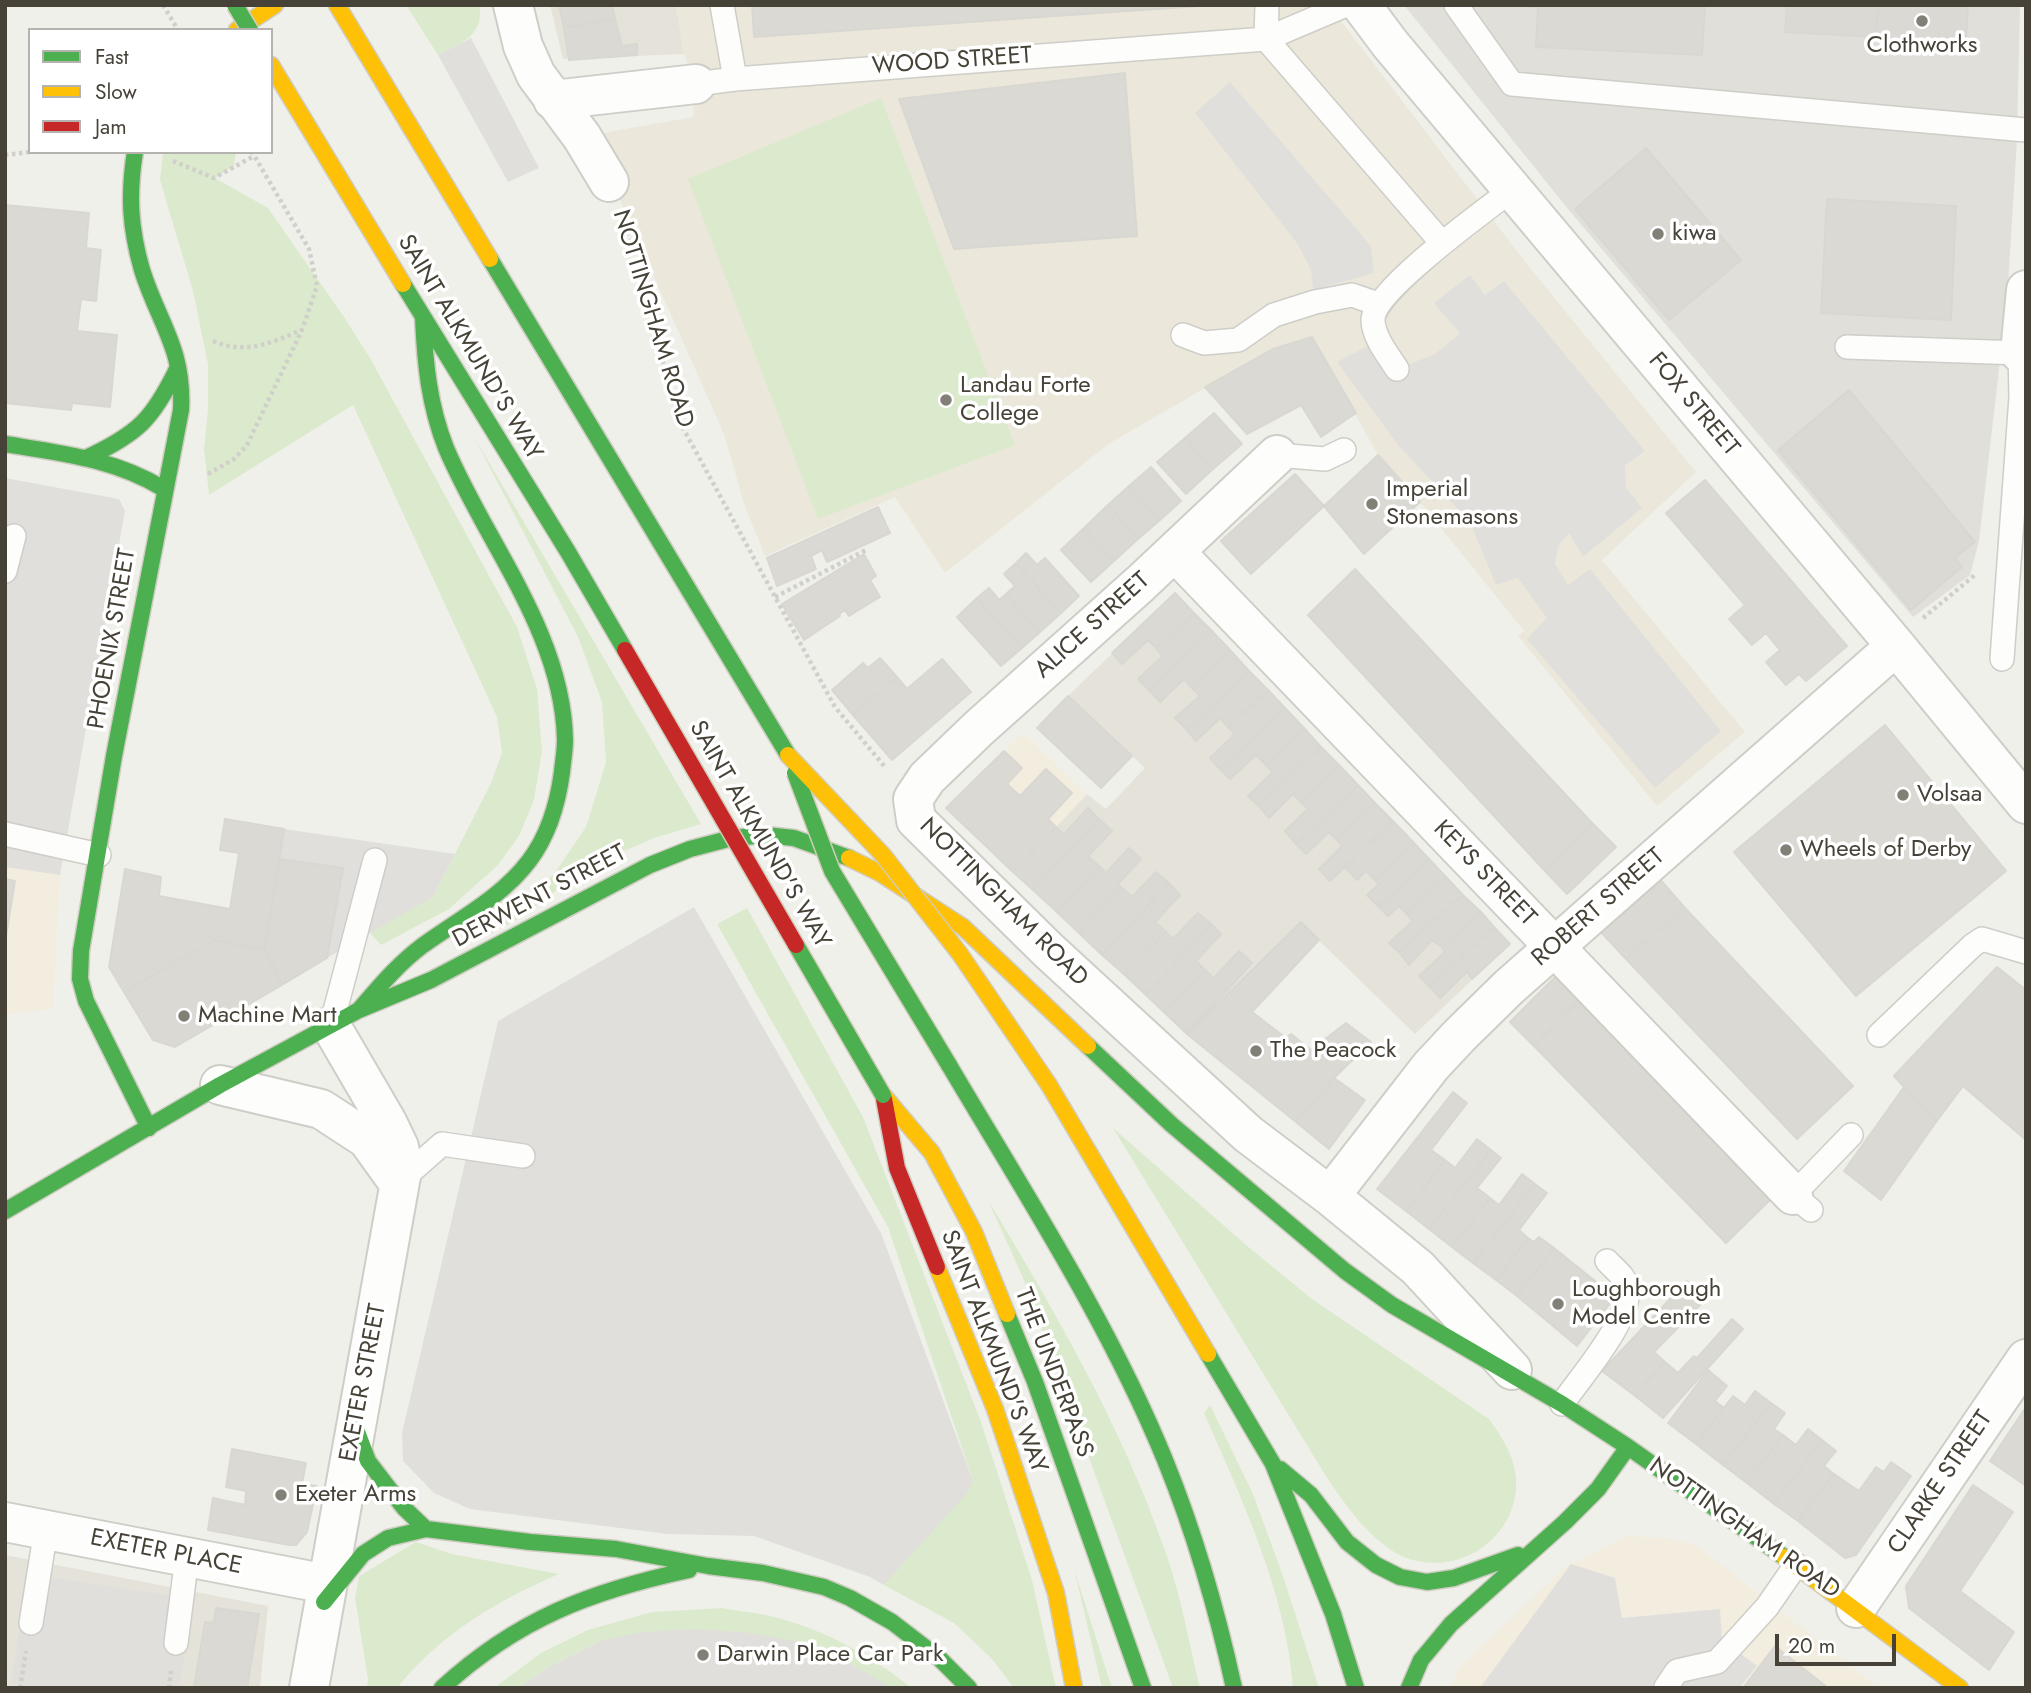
<!DOCTYPE html>
<html>
<head>
<meta charset="utf-8">
<style>
	body { margin:0 }
	#map { position:relative; width:2031px; height:1693px; overflow:hidden; background:#f0f0eb; font-family:Jost,sans-serif }
	canvas { display:block }
	.frame { position:absolute; inset:0; border:7px solid #464237; pointer-events:none }
	.legend { position:absolute; left:28px; top:28px; width:245px; height:126px; box-sizing:border-box; background:#fff; border:2px solid #b5b3af; margin:0; padding:9px 12px; list-style:none; font-size:21px; color:#464237 }
	.legend li { display:flex; align-items:center; gap:14px; height:35px }
	.legend b { width:35px; border:2px solid #b5b3af }
	.scale { position:absolute; left:1775px; top:1634px; width:121px; height:32px; box-sizing:border-box; border:4px solid #464237; border-top:0; padding-left:9px; font-size:21px; line-height:24px; white-space:nowrap; color:#464237; -webkit-text-stroke:5px #fff; paint-order:stroke }
</style>
</head>
<body>
<div id="map">
<canvas width="2031" height="1693"></canvas>
<div class="frame"></div>
<ul class="legend">
<li><b style="height:9px;background:#4caf50"></b>Fast</li>
<li><b style="height:9px;background:#ffc107"></b>Slow</li>
<li><b style="height:9px;background:#c62828"></b>Jam</li>
</ul>
<div class="scale">20 m</div>
</div>
<script>
const c = document.querySelector('canvas').getContext('2d');
c.lineJoin = 'round';
function fill(path, color) { c.fillStyle = color; c.fill(path, 'evenodd'); }
function stroke(path, color, width, dash) { c.strokeStyle = color; c.lineWidth = width; c.lineCap = dash ? 'butt' : 'round'; c.setLineDash(dash || []); c.stroke(path); }
function label(font, color, halo, rows, align = 'center') {
  c.font = font + ' Jost,sans-serif'; c.lineWidth = 7; c.setLineDash([]); c.textBaseline = 'middle'; c.strokeStyle = halo; c.fillStyle = color; for (const [text, x, y, turn = 0] of rows) {
    c.save(); c.translate(x, y); c.rotate((+turn || 0) * Math.PI / 180); c.textAlign = isNaN(turn) ? turn : align; if (halo) c.strokeText(text, 0, 0); c.fillText(text, 0, 0); c.restore();
  }
}
const residential = new Path2D(`
	M550,5h126l8,49 -121,5z
	M1175,593l335,351 -95,90 -115,-112 -113,112 -174,-162 74,-78 19,15 39,-41 -77,-72z
	M5,1555l263,51 -8,82h-255z`);
const commercial = new Path2D(`
	M1023,733l64,61 -74,78 -67,-64z
	M5,867l55,8 -7,134 -48,6z
	M1628,1536l40,2 28,7 183,143h-430l10,-20 106,-101z`);
const industrial = new Path2D(`
	M1404,5h616l-3,134 -10,162 -28,240 -9,34 -57,42 -345,-408z`);
const education = new Path2D(`
	M676,5h653l194,254 173,213 -94,88 143,172 -88,74 -139,-170 6,-5 -104,-129 -42,-47 -66,-117 -39,11 -163,94 -165,130 -50,-76 -130,59 -20,-49 -21,-73 -133,-299 102,-18 3,-33 -12,-30z`);
const green = new Path2D(`
	M406,5h74c3,32 -18,37 -42,50z
	M881,98l134,347 -197,74 -130,-340z
	M163,152h73l-2,14 -19,12 53,30 76,109 26,41 147,269 20,62 5,62 -8,49 -15,36 -21,29 -49,44 -68,36 -12,-13 64,-35 58,-114 11,-30 -5,-36 -144,-312 -144,90 -5,-46 4,-40v-45l-15,-73 -33,-111z
	M474,437l227,387 -47,14 -48,21 -41,25 -50,37 -39,20 78,-67 32,-47 20,-65 -4,-60 -24,-65z
	M747,908l116,209 118,305 51,158 24,108h-42l-22,-29 -38,-36 -70,-38 89,-104 -85,-254 -171,-303z
	M1113,1128l133,117 66,54 177,120c10,14 21,30 25,47 15,63 -51,115 -110,91 -32,-13 -62,-56 -80,-84z
	M988,1200c68,113 134,227 178,353 15,43 23,90 34,135h-27l-149,-408z
	M1210,1405l43,89 30,82 36,112h-26c-7,-96 -51,-188 -89,-275z
	M416,1542l36,12 107,20c-61,26 -120,61 -162,114h-30l1,-9 -13,-81 4,-22z
	M1074,1569l38,119h-10z
	M722,1608c16,3 32,4 48,8 49,11 102,39 140,71l-22,1 -4,-5 -71,-39 -211,-4 -51,26 -33,22h-24l47,-35 47,-23 64,-18z`);
const parking = new Path2D(`
	M471,38l68,130 -31,14 -70,-127z
	M1230,82l141,164 3,27 -61,17 -2,-20 -14,-27 -102,-130z
	M1470,275l15,20 19,-14 141,170 -20,14 1,23 16,20 -59,49 -14,-24 -11,13 -3,18 13,21 22,-16 131,162 -66,57 -128,-149 20,-21 -29,-40 -22,7 -26,-63 -72,-77 -61,-83 42,-22 18,29 38,-15 25,-20 -26,-31z
	M5,478l114,21 6,12 -65,364 -55,-8z
	M284,829l171,25 -22,43 -106,61 16,-89 -64,-10z
	M694,907l187,326 92,248 -6,12 -83,92 -14,-8 -116,-41 -87,-2 -197,-25 -36,-16 -31,-32 -1,-28 96,-412z
	M1571,1564l44,14 7,40 98,-9 2,31 35,26 -18,22h-259z
	M28,1574l165,25 -14,89h-144l-24,-4z
	M695,1629l48,3 70,12 72,39 3,5h-370l33,-22 51,-26 41,-8z`);
const building = new Path2D(`
	M559,5h53l3,14 -51,9z
	M752,5h462l-460,32z
	M1705,5l-3,50 -166,-8 2,-40 -19,-1z
	M1787,5h91l-2,32 -91,-5z
	M1878,5h90l-2,37 -90,-5z
	M615,19l7,27 15,-2v11l-68,5 -5,-32z
	M1125,73l12,163 -183,13 -55,-150z
	M1646,148l95,112 -72,60 -94,-111z
	M1827,199l129,7 -5,114 -130,-7z
	M5,205l84,8 -3,35 15,2 -5,51 -15,-2 -4,32 40,4 -7,72 -38,-4 -1,7 -66,-7z
	M1312,337l44,76 -35,24 -20,-32 -54,29 -42,-47 68,-38z
	M1849,390l126,152 -20,16 7,9 -51,43 -133,-160z
	M1214,413l28,31 -29,25 -28,-31z
	M1185,438l28,31 -27,25 -29,-32z
	M1378,455l42,47 -56,52 -40,-48z
	M1151,467l30,34 -21,19 -31,-34z
	M1295,474l29,32 -73,68 -30,-33z
	M1705,480l142,166 -41,35 -7,-7 -13,11 -20,-23 14,-12 -14,-17 -14,12 -23,-26 16,-14 -79,-92z
	M1129,486l31,34 -22,19 -30,-34z
	M1108,505l30,34 -24,22 -30,-33z
	M878,507l12,26 -63,29 -5,-12 -11,6 5,13 -39,17 -10,-28z
	M1084,528l30,33 -23,21 -30,-32z
	M1026,553l11,12 8,-7 34,38 -18,17 -45,-50z
	M864,554l12,22 -6,4 10,17 -31,19 -4,-6 -6,4 1,2 -36,24 -22,-36z
	M1016,563l45,50 -21,19 -34,-38 9,-8 -11,-12z
	M1355,569l238,255 -48,47 -237,-256z
	M989,588l10,12 7,-6 34,38 -18,16 -45,-50z
	M1175,593l19,20 -38,35 -8,-8 -26,24 -10,-11z
	M977,598l45,50 -21,18 -44,-49z
	M1194,613l18,18 -63,59 -11,-11 25,-23 -7,-8z
	M1212,631l18,19 -39,37 -7,-8 -24,23 -11,-12z
	M1230,650l19,21 -62,59 -12,-12 25,-22 -9,-9z
	M880,658l17,19 -44,38 -21,-25 31,-27 5,5z
	M942,659l29,33 -79,68 -39,-45 44,-38 10,12z
	M1249,671l19,19 -40,37 -8,-9 -24,23 -9,-11z
	M1268,690l17,18 -65,61 -10,-11 25,-24 -7,-7z
	M1068,696l64,60 -31,32 -64,-60z
	M1285,708l19,20 -38,37 -10,-10 -26,24 -10,-10z
	M1885,725l121,146 -150,125 -122,-144z
	M1304,728l17,19 -62,59 -11,-10 25,-24 -7,-7z
	M1321,747l18,18 -38,37 -8,-8 -24,24 -10,-12z
	M1004,751l18,17 -15,16 13,12 26,-27 26,24 -24,26 8,8 -43,45 -67,-64z
	M1339,765l19,20 -62,59 -11,-13 23,-22 -7,-7z
	M1358,785l17,18 -38,37 -8,-8 -23,22 -10,-10z
	M1375,803l18,18 -63,60 -11,-12 23,-23 -5,-6z
	M1088,808l11,11 -66,71 -20,-18 43,-45 8,7z
	M225,819l59,10 -19,121 -51,-10 -90,52 -15,-25 16,-98 36,8 -2,19 71,13 9,-56 -19,-3z
	M1099,819l13,12 -24,25 11,10 -42,46 -24,-22z
	M1393,821l21,22 -39,37 -9,-9 -9,9 -12,-13z
	M1593,824l23,23 -49,47 -22,-23z
	M1414,843l15,16 -50,48 -12,-12 12,-11 -4,-4z
	M1129,848l12,11 -23,25 4,4 -43,45 -22,-21 42,-46 7,7z
	M279,859l64,9 -16,90 -45,27 -17,-35z
	M1429,859l17,18 -39,37 -8,-8 -11,10 -9,-9z
	M1156,872l13,11 -67,72 -23,-22 43,-45 10,9z
	M1446,877l17,18 -64,57 -10,-9 24,-22 -6,-7z
	M1659,878l25,29 -58,52 -26,-28z
	M5,879l10,2 -10,61z
	M1169,883l11,12 -25,27 11,10 -41,43 -23,-20z
	M1463,895l18,17 -39,35 -10,-7 -23,25 -10,-13z
	M1684,907l169,179 -56,53 -171,-180z
	M1481,912l13,15 -64,60 -11,-11 26,-24 -3,-5z
	M1198,913l14,12 -66,70 -21,-20 41,-43 7,7z
	M1301,922l18,18 -67,72 34,26 5,-4 20,16 35,-27 25,19 -37,36 -38,44 -109,-88z
	M1212,925l9,9 -25,27 9,9 -40,43 -19,-18z
	M1494,927l16,17 -38,35 -5,-7 -27,26 -10,-11z
	M214,940l51,10 17,35 -107,62 -22,-7 -29,-48z
	M1239,951l13,12 -65,71 -22,-21 40,-43 9,8z
	M1997,967l29,23v150l-63,-54 -27,36 -42,-46z
	M1555,977l24,23 -45,46 -24,-24z
	M1579,1000l192,199 -45,44 -192,-197z
	M1334,1078l31,22 -36,49 -33,-27z
	M1904,1087l32,35 -55,78 -37,-29z
	M1453,1092l14,11 -36,47 14,10 -39,51 -29,-22z
	M1477,1139l14,11 -62,79 -23,-18 39,-51 10,8z
	M1491,1150l10,8 -24,30 13,10 -38,49 -23,-18z
	M1522,1174l13,10 -62,79 -21,-16 38,-49 9,7z
	M1535,1184l12,9 -28,37 9,8 -32,42 -23,-17z
	M1539,1237l15,11 -37,48 -21,-16 32,-42 6,4z
	M1554,1248l61,49 -38,49 -60,-50z
	M1687,1281l20,17 -53,54 11,10 -31,33 -32,-24z
	M1732,1319l11,10 -80,89 -29,-23 31,-33 13,11 16,-17 3,2z
	M1708,1370l19,16 -12,15 9,7 -28,36 -28,-21z
	M1755,1391l16,12 -48,62 -27,-21 37,-48 12,9z
	M1771,1403l14,10 -11,16 9,6 -36,48 -24,-18z
	M2026,1407v79l-36,-25z
	M1808,1429l14,11 -48,64 -27,-21 36,-48 13,10z
	M1822,1440l14,11 -12,15 10,8 -36,47 -24,-17z
	M232,1449l74,14 -4,21 15,2 -10,46 -11,13h-7l-81,-15 5,-32 32,7 1,-14 -20,-4z
	M1891,1462l20,14 -55,79 -11,3 -47,-37 36,-47 25,17 17,-24 8,5z
	M1973,1485l40,27 -53,79 54,41 -25,38 -80,-62 -3,-22z
	M216,1608l43,6 -12,74h-53l11,-66 9,1z
	M1775,1646l53,42h-85z`);
const path = new Path2D(`
	M163,5l15,25
	M5,155l25,-3
	M173,161l41,17 40,-22
	M622,219l19,57 36,141 158,290 50,60
	M213,341c30,14 60,2 88,-11
	M208,474l26,-15 13,-14 55,-115 15,-44 -8,-37 -57,-97
	M775,597l93,-48
	M1923,618l52,-43
	M20,1688l6,-37
	M169,1688l2,-17`);
const lane = new Path2D(`
	M722,5l13,74
	M1267,5l-1,34 176,204
	M1456,5l56,79 514,46
	M696,84l39,-5 531,-40 80,-34
	M1183,335l21,8 34,-3 36,-25 41,-13 37,-7 26,9
	M1847,347l173,6 1,44 -19,262
	M1397,369c-9,-14 -23,-31 -24,-48 -2,-29 114,-112 140,-132
	M1277,455l48,4 19,-9
	M5,571l9,-35
	M5,834l94,21
	M331,1026l44,-166
	M1879,1035l94,-90 9,-6 44,13
	M399,1182l43,-38 81,12
	M1811,1210l-18,-15 58,-60
	M1562,1404c17,-25 72,-88 65,-117 -2,-11 -13,-18 -20,-26
	M31,1623l15,-93
	M176,1643l11,-86
	M1666,1687l11,-16 40,-9 50,-55 29,-42`);
const street = new Path2D(`
	M513,5l10,41 13,29 46,62 27,45
	M1361,5l30,40 505,601 130,158
	M553,100l143,-16
	M2020,353l6,-63
	M1277,455l-136,128 -162,145 -52,50 -14,21 3,21 132,130 200,184 82,62 88,72 94,102
	M1175,552l618,643
	M220,1085l101,24 46,30 28,39
	M1330,1196l101,-130 29,-31 49,-48 387,-341
	M5,1522l322,62
	M1856,1608l170,-249
	M309,1688l94,-523 -4,-18 -12,-25 -56,-96`);
const fast = new Path2D(`
	M135,152c-7,43 -5,76 7,118 17,54 42,78 39,140l-67,346 -33,195 -1,28 6,22 63,127
	M490,259l298,496
	M403,284l165,268 57,98
	M5,444c56,9 110,15 159,45
	M86,458c52,-24 67,-39 92,-91
	M359,1010c20,-23 38,-45 63,-64 37,-27 79,-48 107,-85 19,-25 29,-59 33,-89 1,-11 3,-21 3,-32 -2,-107 -79,-197 -119,-292 -17,-43 -21,-85 -23,-130
	M1088,1046l84,79 173,146 47,34 170,99 66,43 156,110
	M949,1065c75,127 160,258 216,395 30,74 52,150 69,228
	M5,1211l215,-126 139,-75 72,-30 219,-115 40,-16 42,-11 34,-3 28,3 55,20
	M1007,1314l28,68 108,306
	M1208,1354l65,110 60,150 23,74
	M355,1426l13,35 36,47 22,21 104,13 86,7 92,17 55,7 61,14 26,11 42,24 47,36 30,30
	M1280,1469l31,26 36,47 29,23 24,12 27,5 27,-4 64,-23
	M324,1602l39,-48 25,-16 38,-9
	M442,1688c75,-69 149,-97 247,-118
	M1409,1688l12,-28 30,-36 114,-102 33,-33 30,-42`);
const slow = new Path2D(`
	M337,5l153,254
	M237,30l38,-25
	M271,65l132,219
	M849,858l31,15 83,54 125,119
	M1049,1085l159,269
	M883,1095l49,58 42,79 33,82
	M937,1267l58,142 61,184 18,95
	M1784,1557l176,131`);
const jam = new Path2D(`
	M884,1099l13,69 40,99`);
const fastBridge = new Path2D(`
	M235,5l15,25
	M795,773l37,98 117,194
	M796,945l87,150`);
const slowBridge = new Path2D(`
	M788,755l95,100 77,99 89,131`);
const jamBridge = new Path2D(`
	M625,650l171,295`);
const markers = [
	[1922,21,7,"#827f76"],
	[1658,234,7,"#827f76"],
	[946,400,7,"#827f76"],
	[1372,504,7,"#827f76"],
	[1903,795,7,"#827f76"],
	[1786,850,7,"#827f76"],
	[184,1016,7,"#827f76"],
	[1256,1051,7,"#827f76"],
	[1558,1304,7,"#827f76"],
	[281,1495,7,"#827f76"],
	[703,1655,7,"#827f76"]
];
const poiNames = [
	["Clothworks",1922,46,"center"],
	["kiwa",1672,234],
	["Landau Forte",960,386],
	["College",960,414],
	["Imperial",1386,490],
	["Stonemasons",1386,518],
	["Volsaa",1917,795],
	["Wheels of Derby",1800,850],
	["Machine Mart",198,1016],
	["The Peacock",1270,1051],
	["Loughborough",1572,1290],
	["Model Centre",1572,1318],
	["Exeter Arms",295,1495],
	["Darwin Place Car Park",717,1655]
];
const streetNames = [
	["WOOD STREET",952,62,-4],
	["NOTTINGHAM ROAD",652,319,73],
	["SAINT ALKMUND'S WAY",469,348,59],
	["FOX STREET",1693,405,50],
	["ALICE STREET",1093,626,-42],
	["PHOENIX STREET",113,639,-80],
	["SAINT ALKMUND'S WAY",759,835,60],
	["KEYS STREET",1484,874,46],
	["DERWENT STREET",540,897,-28],
	["NOTTINGHAM ROAD",1003,903,45],
	["ROBERT STREET",1599,908,-41],
	["SAINT ALKMUND'S WAY",993,1352,69],
	["THE UNDERPASS",1053,1373,69],
	["EXETER STREET",364,1383,-79],
	["CLARKE STREET",1941,1483,-56],
	["NOTTINGHAM ROAD",1744,1529,35],
	["EXETER PLACE",166,1553,11]
];
fill(residential, '#e4e2d9');
fill(commercial, '#f2eddf');
fill(industrial, '#e0dfd9');
fill(education, '#ebe8db');
fill(green, '#dbeacc');
fill(parking, '#e0dfdb');
fill(building, '#dad9d3');
stroke(building, '#d9d7d1', 2);
stroke(lane, '#cecdc8', 26);
stroke(street, '#cecdc8', 42);
stroke(fast, '#cfcdc2', 19);
stroke(slow, '#cfcdc2', 19);
stroke(jam, '#cfcdc2', 19);
stroke(path, '#d1cfcb', 4.5, [3.5, 3.5]);
stroke(lane, '#fdfdfc', 23);
stroke(street, '#fdfdfc', 38);
stroke(fast, '#4caf50', 16);
stroke(slow, '#ffc107', 16);
stroke(jam, '#c62828', 16);
stroke(fastBridge, '#d1cdba', 19, []);
stroke(slowBridge, '#d1cdba', 19, []);
stroke(jamBridge, '#d1cdba', 19, []);
stroke(fastBridge, '#4caf50', 16);
stroke(slowBridge, '#ffc107', 16);
stroke(jamBridge, '#c62828', 16);
for (const [x, y, r, color] of markers) { const dot = new Path2D(); dot.arc(x, y, r, 0, 2 * Math.PI); c.fillStyle = color; c.fill(dot); stroke(dot, '#fff', 2.5); }
label('24px', '#464237', '#fff', poiNames, 'left');
label('24px', '#464237', '#fff', streetNames);
</script>
</body>
</html>
